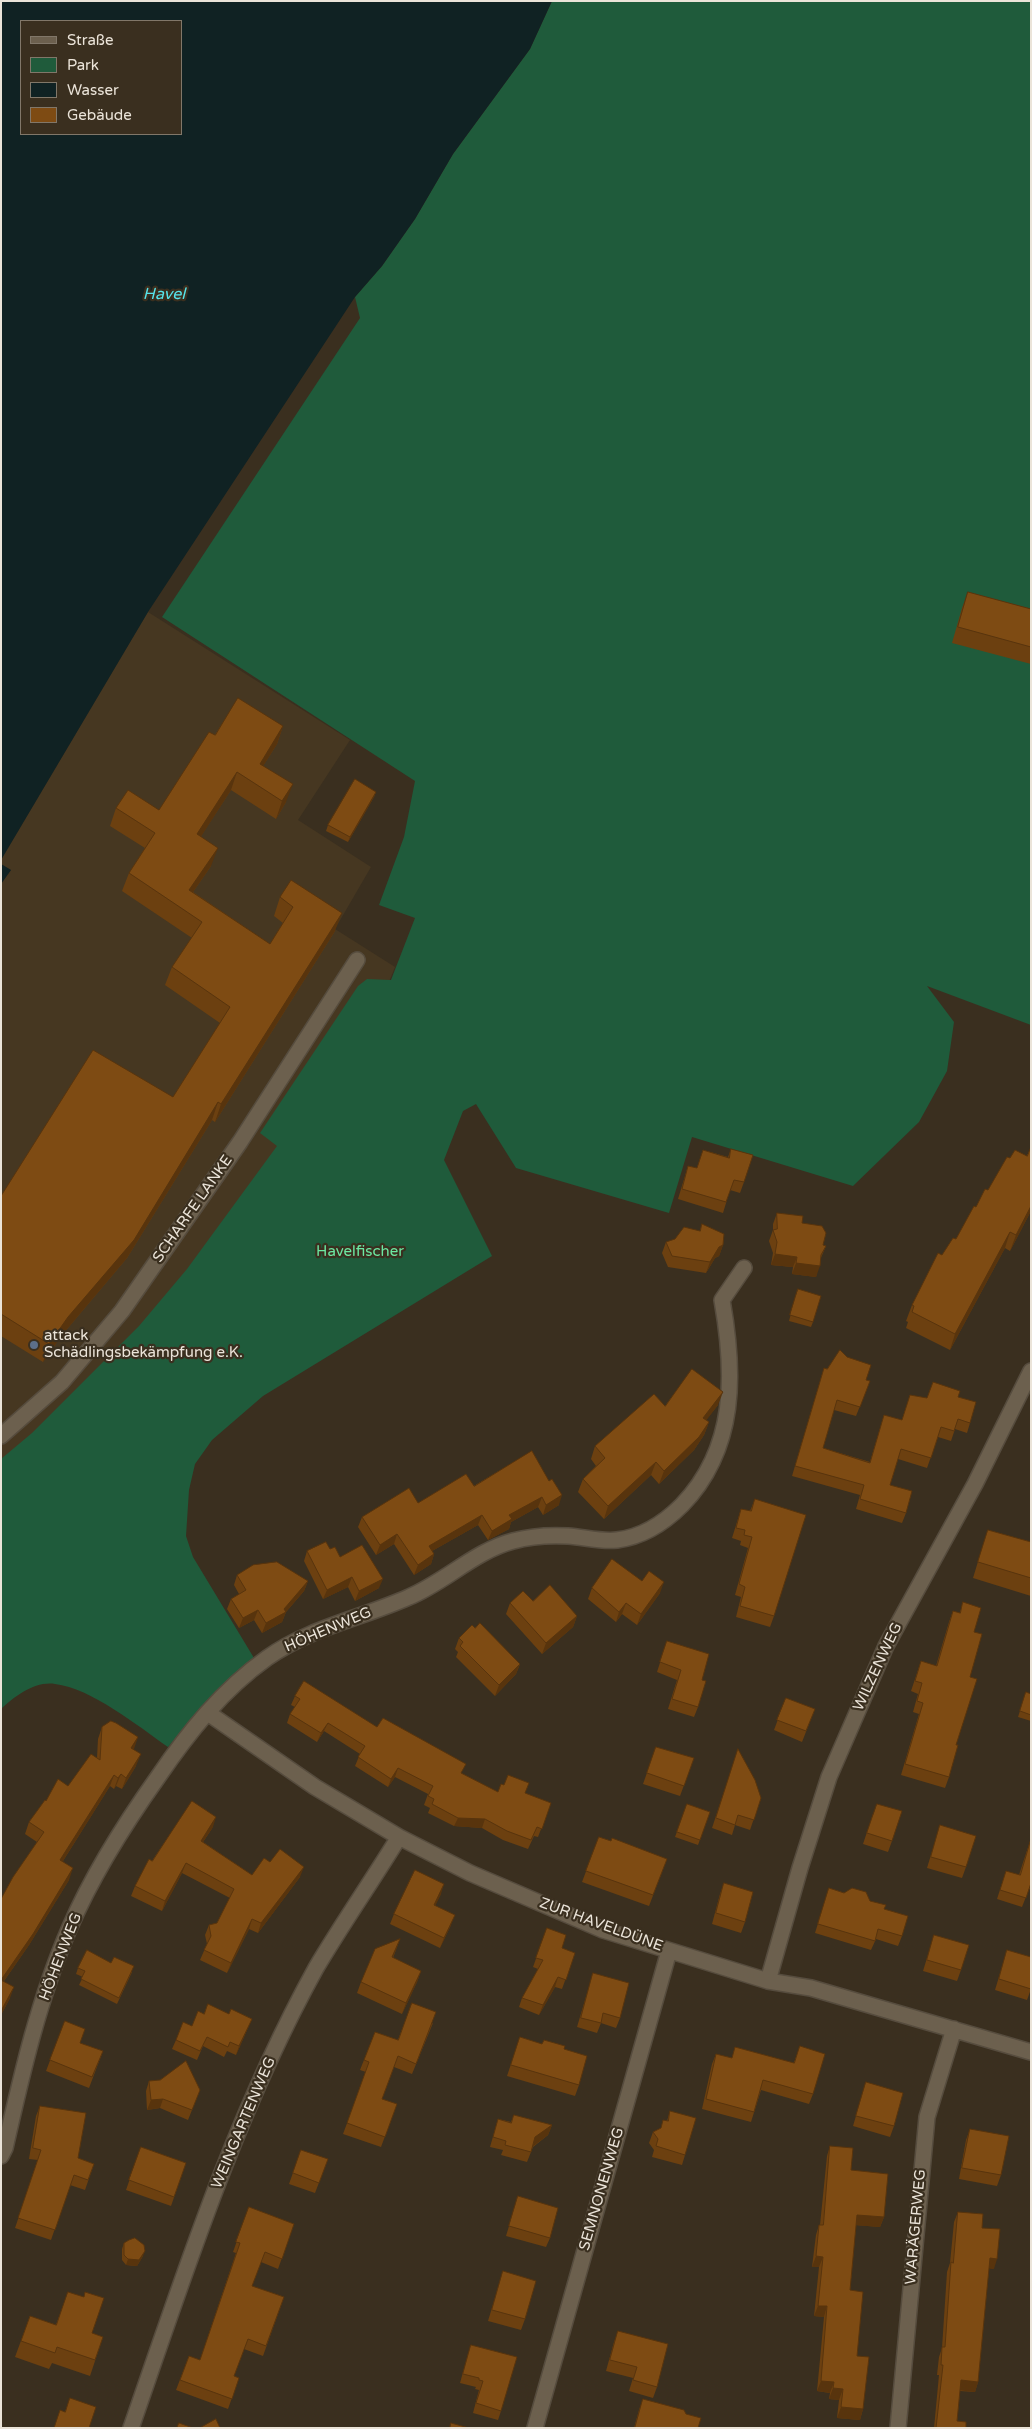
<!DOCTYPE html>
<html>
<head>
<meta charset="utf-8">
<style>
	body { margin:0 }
	#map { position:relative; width:1032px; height:2429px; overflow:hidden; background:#3a2f1f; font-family:"Varela Round",sans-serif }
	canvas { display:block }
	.frame { position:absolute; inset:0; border:2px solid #ebe4d9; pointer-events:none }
	.legend { position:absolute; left:20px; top:20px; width:162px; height:115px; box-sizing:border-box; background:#3a2f1f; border:1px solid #817769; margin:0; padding:6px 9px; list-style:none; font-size:15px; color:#ebe4d9 }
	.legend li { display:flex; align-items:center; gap:10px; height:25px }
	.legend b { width:25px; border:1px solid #817769 }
</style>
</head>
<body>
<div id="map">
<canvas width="1032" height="2429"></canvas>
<div class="frame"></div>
<ul class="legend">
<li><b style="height:6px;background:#6c604e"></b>Straße</li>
<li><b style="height:14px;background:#1f5b3b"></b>Park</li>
<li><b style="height:14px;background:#102223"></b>Wasser</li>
<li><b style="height:14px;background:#7e4b13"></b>Gebäude</li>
</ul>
</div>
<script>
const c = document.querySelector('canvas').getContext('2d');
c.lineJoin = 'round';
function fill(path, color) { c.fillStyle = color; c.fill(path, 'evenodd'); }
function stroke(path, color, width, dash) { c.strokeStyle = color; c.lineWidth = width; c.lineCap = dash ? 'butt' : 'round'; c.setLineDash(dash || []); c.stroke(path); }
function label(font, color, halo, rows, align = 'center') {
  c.font = font + ' "Varela Round",sans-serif'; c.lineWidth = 4.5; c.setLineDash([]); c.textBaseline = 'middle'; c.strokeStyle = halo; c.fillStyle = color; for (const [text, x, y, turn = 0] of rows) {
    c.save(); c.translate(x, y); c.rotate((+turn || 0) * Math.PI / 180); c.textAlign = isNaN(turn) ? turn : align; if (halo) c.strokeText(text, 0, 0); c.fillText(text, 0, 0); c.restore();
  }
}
const built = new Path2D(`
	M148,612l202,128 -52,80 73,47 -36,62 60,38 -31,77 -363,527v-687l10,-14 -10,-6v-4z`);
const green = new Path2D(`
	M552,1h479v1024l-104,-39 27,36 -7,49 -28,51 -66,64 -161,-49 -23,76 -153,-45 -40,-64 -13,7 -19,49 48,96 -229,140 -51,44 -17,24 -6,26 -3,46 7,21 61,101 -43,38 -43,51c-30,-21 -77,-59 -113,-63 -20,-3 -40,12 -54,25v-250l31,-26 107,-107 48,-57 90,-123 -17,-13 98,-147 9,-7 24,1 24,-62 -36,-13 25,-68 11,-56 -253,-164 198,-299 -5,-21 27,-31 33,-47 38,-65 77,-105z`);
const water = new Path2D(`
	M1,1h551l-22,48 -77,105 -38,65 -33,47 -27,31 -207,315 -147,248zM21,21h160v113h-160z
	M1,864l10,6 -10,14z`);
const street = new Path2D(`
	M1,1436l61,-54 60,-71 118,-169 117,-182
	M208,1713l107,74 84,50 71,36 133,57 165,51 43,7 220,64
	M768,1981l32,-113 29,-91 57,-131 89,-162 56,-113
	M1,2156l4,-8c17,-75 34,-150 65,-221 22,-51 56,-105 88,-150 30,-44 64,-87 109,-119 42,-30 95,-40 142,-61 36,-15 66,-46 104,-56 18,-5 36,-6 55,-5 16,1 33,6 49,4 25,-3 48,-18 65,-35 55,-57 53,-132 40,-205l22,-32
	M131,2428c54,-156 105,-315 185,-460 26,-44 56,-87 83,-131
	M535,2428l134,-477
	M898,2428l29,-311 27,-88`);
const wall = new Path2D(`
	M968,592l63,17v55l-79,-21 10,-35z
	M283,726l-6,18 -14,22 23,36 -10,17 -45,-29 -30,46 10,30 -18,26 77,52 13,-21 -9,-7 6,-19 55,34 -120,191 -3,-2 -85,138 -65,77 -19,27 -42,-26v-140l172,-99 47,-74 -55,-38 7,-18 20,-29 -70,-47 7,-18 16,-25 -35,-22 6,-18 43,2 56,-75z
	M376,792l-2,5 -26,45 -22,-11 2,-6z
	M1031,1147v64l-21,40 -5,-3 -55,102 -44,-22 2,-6 -2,-1 6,-16 30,-50 14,-16 20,-32 34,-49 17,-2z
	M731,1149l13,33 -4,11 -10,-3 -7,23 -45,-14 10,-33 9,2 6,-18 25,7z
	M777,1213l25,10 21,22 3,1 -6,14 -4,17 -24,-3 1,-7 -22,-2 2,-12 -4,-12 4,-11v-6z
	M666,1242l57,3 -4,11 -4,2 -9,15 -38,-6 -6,-14z
	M796,1294l17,28 -2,5 -22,-6z
	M824,1368l46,13 -14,35 -22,-6 -11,38 47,14 14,-47 18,5 8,-25 17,3 31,-1 12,26 -3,10 -12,-4 -4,12 -13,-4 -11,31 -29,-9 -8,26 16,28 -4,10 -46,-14 4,-14 -68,-19z
	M718,1405l-12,15 3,2 -5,13 -10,15 -35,34 -8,-9 -47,44 -26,-27 5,-13 13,-13 -5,-7 4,-13 70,-40z
	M532,1451l27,54 -16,10 -5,-8 -27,15 -2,7 -21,11 -10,-15 -46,26 2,3 -3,10 -17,11 -20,-31 -18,11 -18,-28 4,-10 56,-14 56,-17z
	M755,1499l19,117 -4,11 -34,-10 5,-20 -6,-2 13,-47 -8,-3 1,-4 -9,-3 9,-29 9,2z
	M988,1530l43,12v54l-58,-18 10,-33z
	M330,1549l10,8 39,31 -24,13 -7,-14 -25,12 -19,-38 3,-10z
	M237,1575l71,6 -4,10 -18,21 -4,10 -20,11 -8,-13 -15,8 -12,-19 4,-10 8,-5 -5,-9z
	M642,1581l18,12 -23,32 -15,-11 -6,8 -28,-23 4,-11z
	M533,1601l44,15 -4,11 -31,27 -36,-40 4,-11z
	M963,1602l11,30 -4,45 -21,100 -4,11 -44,-13 18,-61 -6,-2 5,-18 -7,-3 10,-30 15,5 13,-44 4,-11 7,2z
	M475,1628l45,36 -4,10 -21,22 -39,-39 2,-5 -3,-3 4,-11z
	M667,1641l35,39 -4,27 -4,10 -26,-8 9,-29 -20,-8z
	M1026,1692l5,2v27l-13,-4z
	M295,1696l82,31 85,47 36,18 6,-7 47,18 -13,34 -4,-1 -6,13 -25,-9 -21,-12 -28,-2 -26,-13 2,-5 -6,-3 4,-11 -33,-17 -7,10 -33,-21 5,-12 -36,-23 -7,11 -30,-19 3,-9 5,-7 -4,-2z
	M786,1698l29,11 -13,33 -28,-12z
	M102,1727l31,22 3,17 -14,23 -6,-3 -2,3 -4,-3 -47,75 6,19 -40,65 -25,36 6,17 -9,17v-116l36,-57 -12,-8 4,-12 17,-21 22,-15 29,-28 1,-19z
	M656,1747l38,11 -14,38 -37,-12z
	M738,1749l23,49 -11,32 -15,-5 -3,10 -20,-7z
	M687,1804l23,8 -12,33 -23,-8z
	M873,1814l19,27 -4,11 -25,-8z
	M940,1825l26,42 -4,11 -35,-10z
	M213,1827l-10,15 49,33 18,-13 30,15 -42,56 -9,-4 -22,44 -27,-13 7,-16 -2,-9 4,-10 8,-2 13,-25 -48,-25 -20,38 -31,-15 4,-10 17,-25z
	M599,1837l12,4 56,18 -18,47 -67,-24z
	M1031,1838v52l-2,-1 -7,18 -25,-8 9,-28 13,4z
	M724,1883l21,39 -4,11 -29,-9 8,-30z
	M829,1888l41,13 14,8 18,27 -4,10 -22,-7 -5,11 -56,-17z
	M441,1894l-6,11 16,20 -11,23 -50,-24 4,-10z
	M547,1928l15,20 13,5 -13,36 -7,-2 -16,28 -20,-8 3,-9 16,-29 -5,-2z
	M934,1935l27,35 -4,11 -34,-10z
	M400,1939l-7,19 28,13 -4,11 -15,32 -45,-21 4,-11z
	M1007,1950l24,39 -4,11 -32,-10z
	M111,1963l21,9 -15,32 -38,-19 4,-8 -7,-3 2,-6z
	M593,1973l27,45 -4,10 -15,-5 -4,10 -20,-6z
	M204,2014h25l23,5 -16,36 -9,-4 -3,6 -21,-11 -6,14 -25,-11 4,-9 16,-14z
	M65,2021l15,22 23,8 -14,37 -43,-17z
	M433,2023l-21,51 -18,-7 -12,32 15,5 -16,43 -38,-13 23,-62 -6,-2 15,-38 23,8z
	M520,2037l22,7 37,41 -4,11 -68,-20z
	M800,2046l13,48 -4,10 -48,-14 -10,32 -49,-13 10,-45 4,-10 16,4 3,-11 59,16z
	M149,2081l51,9 -12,30 -28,-12 -13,2 -1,-19z
	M866,2082l28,44 -4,11 -37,-11z
	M40,2106l38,52 16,6 -9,26 -15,-5 -19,55 -36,-12 23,-68 -9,-1 7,-43z
	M670,2111l15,44 -3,10 -30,-8 2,-7 -5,-7 4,-11 8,-4 6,-7z
	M514,2115l38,10 -4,10 -15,12 -6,15 -26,-7 2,-5 -13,-3 8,-28 13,3z
	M970,2129l31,46 -4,11 -38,-7 7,-39z
	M830,2146l21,24 33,47 -4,10 -24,-2 -6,65 13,119 -3,11 -23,-2 2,-18 -10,-1 1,-6 -13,-2 7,-74 -10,-1 5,-49h-7l4,-32 3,-10h1l7,-69z
	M141,2147l45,16 -15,43 -45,-16z
	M301,2150l27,9 -13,34 -26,-9z
	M518,2196l32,42 -4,9 -40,-11z
	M249,2207l45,17 -16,45 -17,-7 -9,24 32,11 -21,59 -19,-7 -10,27 5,2 -11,31 -52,-19 13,-34 11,4 36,-107 -3,-1z
	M958,2212l24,16 12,41 -5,-1 -11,114 -3,10 -15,-1 -3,30 9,7h-32l5,-53h-2l2,-18 3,-9 5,-76 3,-9 4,-41z
	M124,2243l19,13 -6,10 -11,-1 -4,-5v-11z
	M503,2271l22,48 -4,11 -33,-9z
	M30,2316l26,9 36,8 11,4 -13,39 -38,-13 -3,6 -34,-12z
	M618,2331l39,56 -4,11 -24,-7 4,-13 -27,-7 8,-29z
	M471,2345l30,66 -3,9 -25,-7 6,-23 -4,-1 1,-2 -16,-4 8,-29z
	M643,2399l43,15 12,14h-64l5,-18z`);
const shadedWall = new Path2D(`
	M283,726l-6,18 -24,38 7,-18z
	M237,772l-6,18 -40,62 6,-18z
	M293,784l-7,18 -10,17 6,-18z
	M376,792l-2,5 -26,45 2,-5z
	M218,848l-7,18 -29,42 7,-18z
	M342,913l-7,18 -120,191 6,-18z
	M218,1102l-6,18 -85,138 -65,77 -19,27 6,-18z
	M1031,1206v5l-21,40 6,-16z
	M1010,1232l-5,16 -55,102 5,-16z
	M723,1245l-4,11 -4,2 -9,15 4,-11 9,-15z
	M775,1254l22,3 -4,10 -22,-2z
	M796,1263l24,3 -4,11 -24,-3z
	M723,1392l-5,13 -20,26 5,-13z
	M709,1422l-5,13 -10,15 -35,34 5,-13z
	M656,1462l-5,13 -47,44 4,-13z
	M562,1495l-3,10 -16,10 3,-10z
	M542,1497l-4,10 -27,15 -2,7 -21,11 4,-9 17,-16z
	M482,1515l-4,10 -53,30 4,-9z
	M397,1534l-3,10 -18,11 4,-10z
	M434,1554l-3,10 -17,11 4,-10z
	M352,1577l-4,10 -25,12 4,-9z
	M383,1579l-4,9 -24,13 4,-10z
	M308,1581l-4,10 -18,21 -4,10 -20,11 4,-10 18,-14z
	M664,1582l-4,11 -23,32 4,-11z
	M626,1603l-4,11 -6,8 3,-10z
	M258,1610l-4,10 -15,8 4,-10z
	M577,1616l-4,11 -31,27 4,-11z
	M520,1664l-4,10 -21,22 4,-11z
	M328,1723l-4,8 -7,11 4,-9z
	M138,1737l-4,12 -7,10 4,-11z
	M141,1754l-5,12 -14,23 4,-11z
	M398,1768l-3,9 -7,10 3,-8z
	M121,1774l-5,12 -2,3 4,-11z
	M114,1775l-4,11 -54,86 4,-12z
	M216,1817l-3,10 -16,24 4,-10z
	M458,1818l27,1 -3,9 -28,-2z
	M186,1863l-4,10 -20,38 3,-10z
	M304,1867l-4,10 -42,56 3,-10z
	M73,1868l-4,12 -40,65 -28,40v-5z
	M444,1884l-3,10 -10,21 3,-10z
	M455,1915l-4,10 -11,23 4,-10z
	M252,1919l-3,10 -22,44 4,-10z
	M400,1939l-4,11 -8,18 4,-11z
	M421,1971l-4,11 -15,32 4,-11z
	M558,1977l-3,10 -16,28 4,-10z
	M14,1987l-4,11 -9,17v-4z
	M252,2019l-16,36 3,-9z
	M163,2099l-3,9 -13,2 4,-10z
	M552,2125l-4,10 -16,12 3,-10z
	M857,2215l27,2 -4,10 -27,-2z
	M145,2251l-2,5 -6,10 -11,-1 2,-6z
	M816,2256l7,1 -4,10h-7z
	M990,2258l7,1 -3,10 -8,-1z
	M818,2306h9l-3,11 -10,-1z
	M961,2380l17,2 -3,10 -18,-2z
	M821,2381l13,1 -4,11 -13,-2z
	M833,2388l10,1 -4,11 -10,-1z
	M841,2407l22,2 -3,11 -23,-2z`);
const building = new Path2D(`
	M968,592l63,17v38l-73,-20z
	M238,698l45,28 -23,38 33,20 -11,17 -45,-29 -40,62 21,14 -29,42 81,54 23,-37 -13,-10 11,-17 51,33 -121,191 -3,-2 -84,138 -66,77 -19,27 -48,-30v-118l92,-146 80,47 57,-90 -58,-40 30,-45 -73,-49 26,-40 -39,-25 12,-18 31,20 50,-78 6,3z
	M355,779l21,13 -26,45 -22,-12z
	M1031,1147v59l-15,29 -6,-3 -55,102 -43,-22 2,-6 -2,-1 26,-52 4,2 11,-17 3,1 18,-33 2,1 9,-18 3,1 19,-33 3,1 5,-8 12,6z
	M731,1149l22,6 -9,27 -10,-2 -8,22 -44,-13 6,-23 9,2 6,-18 26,8z
	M777,1213l26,3 -1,7 20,3 4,7 -3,12 3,1 -5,9 -1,11 -24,-3 1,-6 -22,-3 2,-12 -4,-12 4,-1z
	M702,1224l22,10 -1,11 -4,2 -9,15 -38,-6 -6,-14 9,-3 9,-12 16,4z
	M798,1289l23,7 -8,26 -23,-7z
	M840,1350l7,7 24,8 -5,15 4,1 -10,26 -23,-7 -14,48 47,15 14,-48 18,5 8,-25 17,3 6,-16 27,9 -2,6 18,5 -6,21 -12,-4 -4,12 -13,-4 -10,31 -30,-9 -11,36 22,6 -6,22 -46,-14 4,-14 -69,-19 29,-98 3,1z
	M692,1369l31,23 -20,26 6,4 -10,15 -35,34 -8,-9 -48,44 -25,-27 22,-21 -10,-12 59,-52 11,12z
	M532,1451l17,30 3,-2 10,16 -16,10 -4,-8 -33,18 3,4 -20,12 -10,-16 -53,31 5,8 -16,11 -21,-31 -17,11 -18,-28 47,-29 9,15 48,-29 8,12z
	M755,1499l51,16 -32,101 -34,-10 5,-19 -6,-3 13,-47 -8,-2 1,-5 -9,-2 5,-19 10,2z
	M988,1530l43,12v36l-53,-16z
	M326,1542l4,7 5,-2 5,10 22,-12 21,34 -24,12 -7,-14 -25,13 -20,-39z
	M612,1559l30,22 7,-10 15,11 -23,32 -15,-11 -7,9 -27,-24z
	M277,1562l31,19 -24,28 2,3 -20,11 -8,-13 -15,8 -12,-19 15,-9 -9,-15 16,-10z
	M550,1585l27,31 -31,27 -36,-40 13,-12 10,10z
	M963,1602l18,6 -7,24 8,2 -12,43 7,2 -21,66h2l-9,32 -44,-13 18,-61 -6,-2 5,-18 -7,-2 6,-20 16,5 16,-55 7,2z
	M480,1623l40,41 -21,21 -39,-39 3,-4 -4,-4 13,-13 3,3z
	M667,1641l42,13 -7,26 4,1 -8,26 -26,-8 9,-29 -21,-8z
	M304,1681l73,46 6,-9 83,46 -5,9 37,19 3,-8 3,1 4,-10 21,8 -4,10 26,10 -9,26 -5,-2 -6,13 -24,-9 -22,-12 -27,-1 -26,-14 2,-5 -6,-3 5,-10 -35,-18 -7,11 -33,-22 7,-11 -37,-23 -7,10 -31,-19 10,-15 -5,-3z
	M1026,1692l5,2v21l-11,-4z
	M786,1698l29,11 -9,22 -29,-11z
	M111,1721l5,2 22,14 -7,11 10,6 -15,24 -5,-4 -3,4 -4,-3 -54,85 13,8 -40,66 -32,46v-81l12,-22 31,-45 -15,-10 16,-22 1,1 12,-22 10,7 23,-32 9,6 2,-33z
	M656,1747l38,11 -10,28 -37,-13z
	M738,1749l17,31 6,18 -7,22 -16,-5 -3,10 -19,-7z
	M192,1801l24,16 -15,24 51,34 12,-17 6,4 10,-13 24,18 -43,56 -9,-4 -21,44 -27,-13 7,-14 -2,-11 8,-2 17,-34 -48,-26 -21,38 -30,-15 14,-27 3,2z
	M687,1804l23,8 -10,28 -23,-8z
	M877,1804l25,7 -10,30 -25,-8z
	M940,1825l36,11 -10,31 -35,-10z
	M599,1837l12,4 1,-3 55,21 -14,36 -67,-24z
	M1031,1839v44l-5,15 -26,-8 6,-19 14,4z
	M415,1870l29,14 -10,21 21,10 -11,23 -50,-24z
	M724,1883l29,9 -8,30 -29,-9z
	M829,1888l15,5 8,-5 14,4 4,9 16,4 -2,4 24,7 -6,20 -24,-7 -3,12 -57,-17z
	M547,1928l19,7 -4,13 13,5 -9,27 -8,-3 -15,28 -21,-7 21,-38 -7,-2z
	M934,1935l35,10 -8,25 -34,-10z
	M400,1939l-8,18 29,14 -15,32 -45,-21 14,-33z
	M87,1950l24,13 3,-6 20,9 -15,32 -38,-19 4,-8 -7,-3z
	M1007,1950l24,7v32l-32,-10z
	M593,1973l36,10 -9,35 -17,-5 -2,10 -20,-5z
	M1,1980l13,7 -13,24z
	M412,2003l24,9 -20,52 -18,-8 -16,43 15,5 -12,33 -38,-14 22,-61 -5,-2 11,-28 23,8z
	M208,2004l21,10 2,-5 21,10 -13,27 -9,-4 -2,5 -21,-10 -7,14 -24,-11 7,-18 9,4 6,-15 6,3z
	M65,2021l20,8 -5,14 23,8 -11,26 -42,-17z
	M520,2037l22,7 2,-4 21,6 -1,3 23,7 -8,29 -68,-20z
	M800,2046l25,8 -12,40 -50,-14 -9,32 -48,-13 10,-45 16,4 3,-11 59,16z
	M186,2061l14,29 -8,20 -29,-11 -12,1 -2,-19 11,-1z
	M866,2082l37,11 -9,33 -38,-10z
	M40,2106l46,7 -8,45 16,6 -6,16 -14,-5 -19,55 -37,-12 23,-68 -8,-2z
	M670,2111l26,7 -11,37 -29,-9 2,-7 -5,-7 8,-4 2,-8 5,1z
	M514,2115l38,10 -17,12 -4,15 -26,-7 1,-4 -13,-4 5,-18 13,4z
	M970,2129l39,7 -8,39 -39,-7z
	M830,2146l23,2 -2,22 37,4 -4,43 -27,-2 -7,75 13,2 -6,64 12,1 -6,52 -22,-2 2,-18 -10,-1 1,-6 -13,-1 6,-75h-9l5,-49 -7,-1 3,-31h4z
	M141,2147l45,16 -12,34 -45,-17z
	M301,2150l27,9 -9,24 -26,-10z
	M518,2196l40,12 -8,30 -41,-12z
	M249,2207l45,17 -12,35 -17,-7 -13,34 32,11 -18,49 -18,-7 -14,37 5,2 -7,21 -52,-19 9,-24 11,4 40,-117 -4,-1z
	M958,2212l25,2 -1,14 18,1 -3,30 -7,-1 -12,124 -17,-2 -4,41 9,1v6h-30l7,-63h-2l1,-18h3l6,-85 2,1z
	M135,2238l9,7 1,6 -6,9 -11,-1 -4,-4v-12l5,-3z
	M503,2271l33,10 -11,38 -33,-9z
	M68,2292l16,5 1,-5 19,6 -12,35 11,4 -8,23 -38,-13 -2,6 -34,-12 9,-25 26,9z
	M618,2331l50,13 -11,43 -24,-7 4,-13 -27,-7z
	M471,2345l46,12 -16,54 -25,-8 7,-22 -4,-1v-2l-16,-4z
	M70,2398l26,9 -7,21h-35l6,-18 5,2z
	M643,2399l41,11 2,4 15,4 -3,10h-63z
	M216,2419l4,9h-20z
	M179,2423l14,5h-16z
	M451,2423l18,5h-19z`);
const markers = [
	[34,1345,5,"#5c6f8a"]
];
const streetNames = [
	["SCHARFE LANKE",193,1209,-55],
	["HÖHENWEG",328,1630,-23],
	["WILZENWEG",878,1667,-65],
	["ZUR HAVELDÜNE",601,1925,20],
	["HÖHENWEG",61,1957,-69],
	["WEINGARTENWEG",244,2123,-67],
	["SEMNONENWEG",602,2189,-74],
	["WARÄGERWEG",916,2227,-85]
];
const parkNames = [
	["Havelfischer",360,1252]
];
const poiNames = [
	["attack",44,1336],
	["Schädlingsbekämpfung e.K.",44,1353]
];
const waterNames = [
	["Havel",164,295]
];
fill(built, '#463721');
fill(green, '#1f5b3b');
fill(water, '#102223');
stroke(street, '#564c3e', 18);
stroke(street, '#6c604e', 15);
fill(wall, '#6c4010');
fill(shadedWall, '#58340d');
fill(building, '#7e4b13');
stroke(building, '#58340d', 1);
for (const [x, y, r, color] of markers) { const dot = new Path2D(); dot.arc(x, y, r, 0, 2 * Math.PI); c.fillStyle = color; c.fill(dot); stroke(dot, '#3a2f1f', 2); }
label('15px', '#ebe4d9', '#3a2f1f', streetNames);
label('15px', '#6ce8a2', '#3a2f1f', parkNames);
label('15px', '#ebe4d9', '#3a2f1f', poiNames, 'left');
label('italic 16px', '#56e4eb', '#3a2f1f', waterNames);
</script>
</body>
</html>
